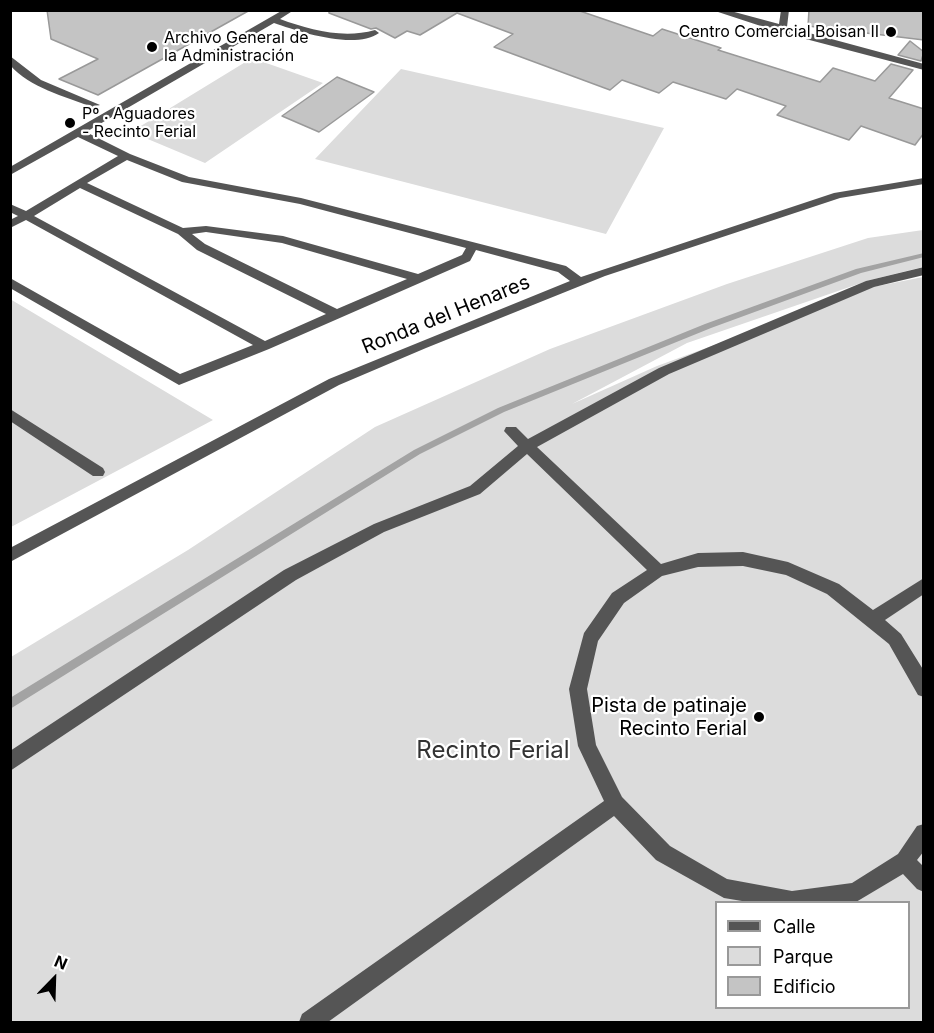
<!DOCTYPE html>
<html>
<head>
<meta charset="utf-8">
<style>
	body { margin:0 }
	#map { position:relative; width:934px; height:1033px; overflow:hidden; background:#fff; font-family:Inter,sans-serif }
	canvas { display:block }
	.frame { position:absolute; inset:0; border:12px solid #000; pointer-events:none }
	.legend { position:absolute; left:715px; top:901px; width:195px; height:108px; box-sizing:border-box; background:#fff; border:2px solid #999; margin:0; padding:8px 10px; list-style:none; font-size:18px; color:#000 }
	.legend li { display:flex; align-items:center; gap:12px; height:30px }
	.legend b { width:30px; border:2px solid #999 }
	.north { position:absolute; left:24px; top:949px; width:60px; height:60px; -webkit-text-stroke:4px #fff; paint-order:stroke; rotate:23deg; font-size:16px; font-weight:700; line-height:24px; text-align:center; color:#000 }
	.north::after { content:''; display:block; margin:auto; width:21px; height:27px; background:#000; clip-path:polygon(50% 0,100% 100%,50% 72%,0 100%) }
</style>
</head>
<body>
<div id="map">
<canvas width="934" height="1033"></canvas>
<div class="frame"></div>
<ul class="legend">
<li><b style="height:8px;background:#555"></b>Calle</li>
<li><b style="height:16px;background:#dcdcdc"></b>Parque</li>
<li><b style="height:16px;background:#c4c4c4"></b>Edificio</li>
</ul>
<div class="north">N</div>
</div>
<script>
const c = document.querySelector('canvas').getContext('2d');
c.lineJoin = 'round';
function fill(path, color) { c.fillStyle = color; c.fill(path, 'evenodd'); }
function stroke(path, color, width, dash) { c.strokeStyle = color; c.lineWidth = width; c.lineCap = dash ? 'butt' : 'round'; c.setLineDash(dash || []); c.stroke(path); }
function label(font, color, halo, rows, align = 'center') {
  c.font = font + ' Inter,sans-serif'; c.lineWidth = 4.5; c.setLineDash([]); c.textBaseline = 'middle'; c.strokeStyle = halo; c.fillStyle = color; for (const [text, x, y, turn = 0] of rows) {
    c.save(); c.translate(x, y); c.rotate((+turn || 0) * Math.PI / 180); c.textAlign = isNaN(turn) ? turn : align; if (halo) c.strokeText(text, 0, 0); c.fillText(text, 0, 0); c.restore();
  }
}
const green = new Path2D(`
	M252,58l71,25 -118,80 -74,-31z
	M401,69l263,59 -58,106 -291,-75z
	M923,230v37l-53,13 -183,63 -115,61 85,-38 216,-79 50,-10v745h-912v-365l177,-107 187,-123 175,-78 177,-65 141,-46zM716,902h192v106h-192z
	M10,299l203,121 -202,107z`);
const stream = new Path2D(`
	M924,253v4l-63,16 -150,55 -207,84 -84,42 -410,255v-11l404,-248 84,-42 207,-84 151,-55z`);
const building = new Path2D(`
	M47,10h203l-152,85 -39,-16 39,-20 -47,-20z
	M329,10h248l76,26 9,-7 59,19 -3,2 102,32 13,-14 42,13 16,-17 22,6 -24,28 35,11v24l-9,12 -54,-19 -12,14 -72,-25 9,-9 -49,-17 -11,10 -53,-17 -14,11 -37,-13 -12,10 -116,-43 19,-13 -56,-21 -37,22 -13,-4 -12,7 -19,-10 -5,1 -42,-16z
	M809,10h115v30l-116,-14z
	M910,41l14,11 -3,9 -23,-6z
	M337,77l37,15 -55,40 -37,-16z`);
const minor = new Path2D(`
	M283,10h11l-14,9c30,11 63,20 95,11l4,3c-24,17 -79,-1 -105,-10l-188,109 44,22 59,23 112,21 265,68 15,11 253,-84 90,-15v6l-84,14 -235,78 -179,72 -87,37 -329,177v-14l319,-169 241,-98 -12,-9 -82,-22 -6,11 -201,88 -90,36 -169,-97v-10l170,96 73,-29 -227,-125 -16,8v-8l8,-4 -8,-4v-8l16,7 92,-55 -40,-19 -68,38v-8zM127,160l55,22 118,22 166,44 -4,7 -44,19 -135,-38 -77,-10 -23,2 -96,-45zM80,188l98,46 19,16 129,64 -61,27 -231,-125zM206,232l76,11 125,36 -70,30 -132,-65 -13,-10z
	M712,10h15l52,14 2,-14h8l-2,17 137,37v6l-145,-38z
	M10,56l31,24 59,25 -8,2c-28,-11 -62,-19 -82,-42z
	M924,267v8l-50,12 -205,87 -132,73 124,117 37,-11 45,-1 45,10 51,22 34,26 51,-32v16l-39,26 16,14 23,37v26l-6,-2 -29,-51 -62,-50 -41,-19 -43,-9 -45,1 -36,9 -38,27 -26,38 -11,48 9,56 26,52 48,49 57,33 65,12 60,-8 46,-29 19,-28 7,-2v27l-7,9 7,7v25l-7,-3 -14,-15 -47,28h-108l-24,-4 -68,-38 -42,-44 -286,206h-29l3,-8 302,-213 -26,-55 -9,-57 15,-56 28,-40 35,-23 -120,-116 -47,40 -96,38 -88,48 -286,191v-20l274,-181 90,-46 96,-38 48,-40 -14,-15 2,-4h10l12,12 131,-71 207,-87z
	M10,409l93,59 2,4 -2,4h-10l-83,-55z`);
const markers = [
	[891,32,6,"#000"],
	[152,47,6,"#000"],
	[70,123,6,"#000"],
	[759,717,6,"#000"]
];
const farPoinames = [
	["Centro Comercial Boisan II",879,32,"right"],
	["Archivo General de",164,38],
	["la Administración",164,56],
	["Pº . Aguadores",82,114],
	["- Recinto Ferial",82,132]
];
const streetNames = [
	["Ronda del Henares",446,315,-22]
];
const poiNames = [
	["Pista de patinaje",747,706],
	["Recinto Ferial",747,729]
];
const nearParknames = [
	["Recinto Ferial",493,751]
];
fill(green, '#dcdcdc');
fill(stream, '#a3a3a3');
fill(building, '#c4c4c4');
stroke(building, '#999', 1.5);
fill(minor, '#555');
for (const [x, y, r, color] of markers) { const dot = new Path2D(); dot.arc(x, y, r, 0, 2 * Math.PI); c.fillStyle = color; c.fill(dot); stroke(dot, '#fff', 2); }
label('16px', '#000', '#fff', farPoinames, 'left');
label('20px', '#000', '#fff', streetNames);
label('20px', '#000', '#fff', poiNames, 'right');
label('24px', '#333', '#fff', nearParknames);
</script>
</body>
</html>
